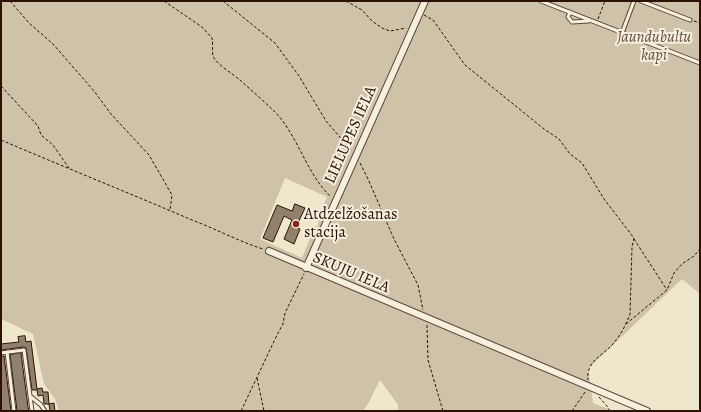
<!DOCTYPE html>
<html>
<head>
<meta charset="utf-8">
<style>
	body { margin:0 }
	#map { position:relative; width:701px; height:412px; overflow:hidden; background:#efe7cb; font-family:Alegreya,serif }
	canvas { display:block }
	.frame { position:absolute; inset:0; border:2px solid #2c1104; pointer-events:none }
</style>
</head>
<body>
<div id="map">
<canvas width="701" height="412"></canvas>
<div class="frame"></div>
</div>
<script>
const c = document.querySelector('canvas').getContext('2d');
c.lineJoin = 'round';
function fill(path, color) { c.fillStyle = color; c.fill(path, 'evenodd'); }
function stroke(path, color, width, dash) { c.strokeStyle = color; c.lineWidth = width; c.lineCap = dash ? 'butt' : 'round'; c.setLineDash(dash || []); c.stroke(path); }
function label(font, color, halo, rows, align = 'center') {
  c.font = font + ' Alegreya,serif'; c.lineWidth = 4; c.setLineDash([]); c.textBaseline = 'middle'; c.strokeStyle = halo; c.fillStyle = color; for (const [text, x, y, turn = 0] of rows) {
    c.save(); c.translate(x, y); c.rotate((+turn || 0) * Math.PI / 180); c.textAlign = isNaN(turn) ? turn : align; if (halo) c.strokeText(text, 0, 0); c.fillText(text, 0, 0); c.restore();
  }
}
const green = new Path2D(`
	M1,1h699v293l-18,-15 -94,90 5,34 21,8h-216v-6l-18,-25 -11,22 -6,9h-304l-4,-12 -11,-15 -11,-50 -32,-15zM285,178l42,19 -10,23 2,1 -2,6 -2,-1 -13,32 -42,-19z`);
const building = new Path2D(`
	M295,204l10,4 -9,19 4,2 -6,15 -10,-5 8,-19 -8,-4 -11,26 -10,-4 14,-33 15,6z
	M25,336l1,6 5,-1 6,48 5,-1 1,4h5l1,12 5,-1 1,8h-5l-1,-7h-5l-1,-9 -5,1 -1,-6h-5l-6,-42 -2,-1 -23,3v-6l18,-2 -1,-5z
	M21,353l7,54 1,4h-12l-7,-56z
	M1,356h3l7,55h-10z`);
const path = new Path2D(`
	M10,1l19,22 24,21 41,47 17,23 38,41 23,40 -2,15
	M164,1l38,26 10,11c1,5 0,12 1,18 3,8 20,18 27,24 12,11 25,22 36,33 23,25 30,60 55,84
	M223,1l52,42 24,33 27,45 26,30
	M346,1l16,9 10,11 10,7 8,3 16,-3
	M424,15l9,5 32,45 79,64 15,10 11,15 12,9 22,36 30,39 -2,9 -2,67c-4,11 -10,22 -18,31 -10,11 -26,16 -24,35
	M598,19l7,-18
	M694,21l6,2
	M1,86l37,40 3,9 12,10 16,23
	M1,140c63,27 128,53 191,80 24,9 46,21 71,29
	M360,163l8,16 26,60 24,46 5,25
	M634,239l33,51
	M626,324l41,-34 7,-17 8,-9 12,-8 6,-7
	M427,325l1,35 15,51
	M257,378l7,33
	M599,397l8,9 3,5
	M241,411l36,-76 6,-11 2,-11 19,-39
	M572,411l13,-19`);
const lane = new Path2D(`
	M541,1l159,62
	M641,1l49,19
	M570,12l-2,5 4,5 17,-1
	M622,33l12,-32
	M7,352l7,59
	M1,353l23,-3 8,61
	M30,396l11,9 4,6`);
const street = new Path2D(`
	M269,251l378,160
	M306,268l119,-267`);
const markers = [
	[296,224,4,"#8f2418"]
];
const parkNames = [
	["Jaundubultu",654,38],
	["kapi",654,56]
];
const streetNames = [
	["LIELUPES IELA",351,135,-66],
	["SKUJU IELA",351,273,23]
];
const poiNames = [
	["Atdzelžošanas",304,215],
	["stacija",304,233]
];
fill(green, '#cec3a9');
fill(building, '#91806b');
stroke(building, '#2c1104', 1);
stroke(lane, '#5d4636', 5);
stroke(street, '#5d4636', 8);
stroke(path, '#2c1104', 1, [3, 2]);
stroke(lane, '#f5efdd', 3);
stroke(street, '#f5efdd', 6);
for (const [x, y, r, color] of markers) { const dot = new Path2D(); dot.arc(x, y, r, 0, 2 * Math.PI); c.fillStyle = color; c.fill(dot); stroke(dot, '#f5efdd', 1.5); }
label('italic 16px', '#654f3e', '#f5efdd', parkNames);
label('16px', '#2c1104', '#f5efdd', streetNames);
label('16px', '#2c1104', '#f5efdd', poiNames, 'left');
</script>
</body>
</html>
